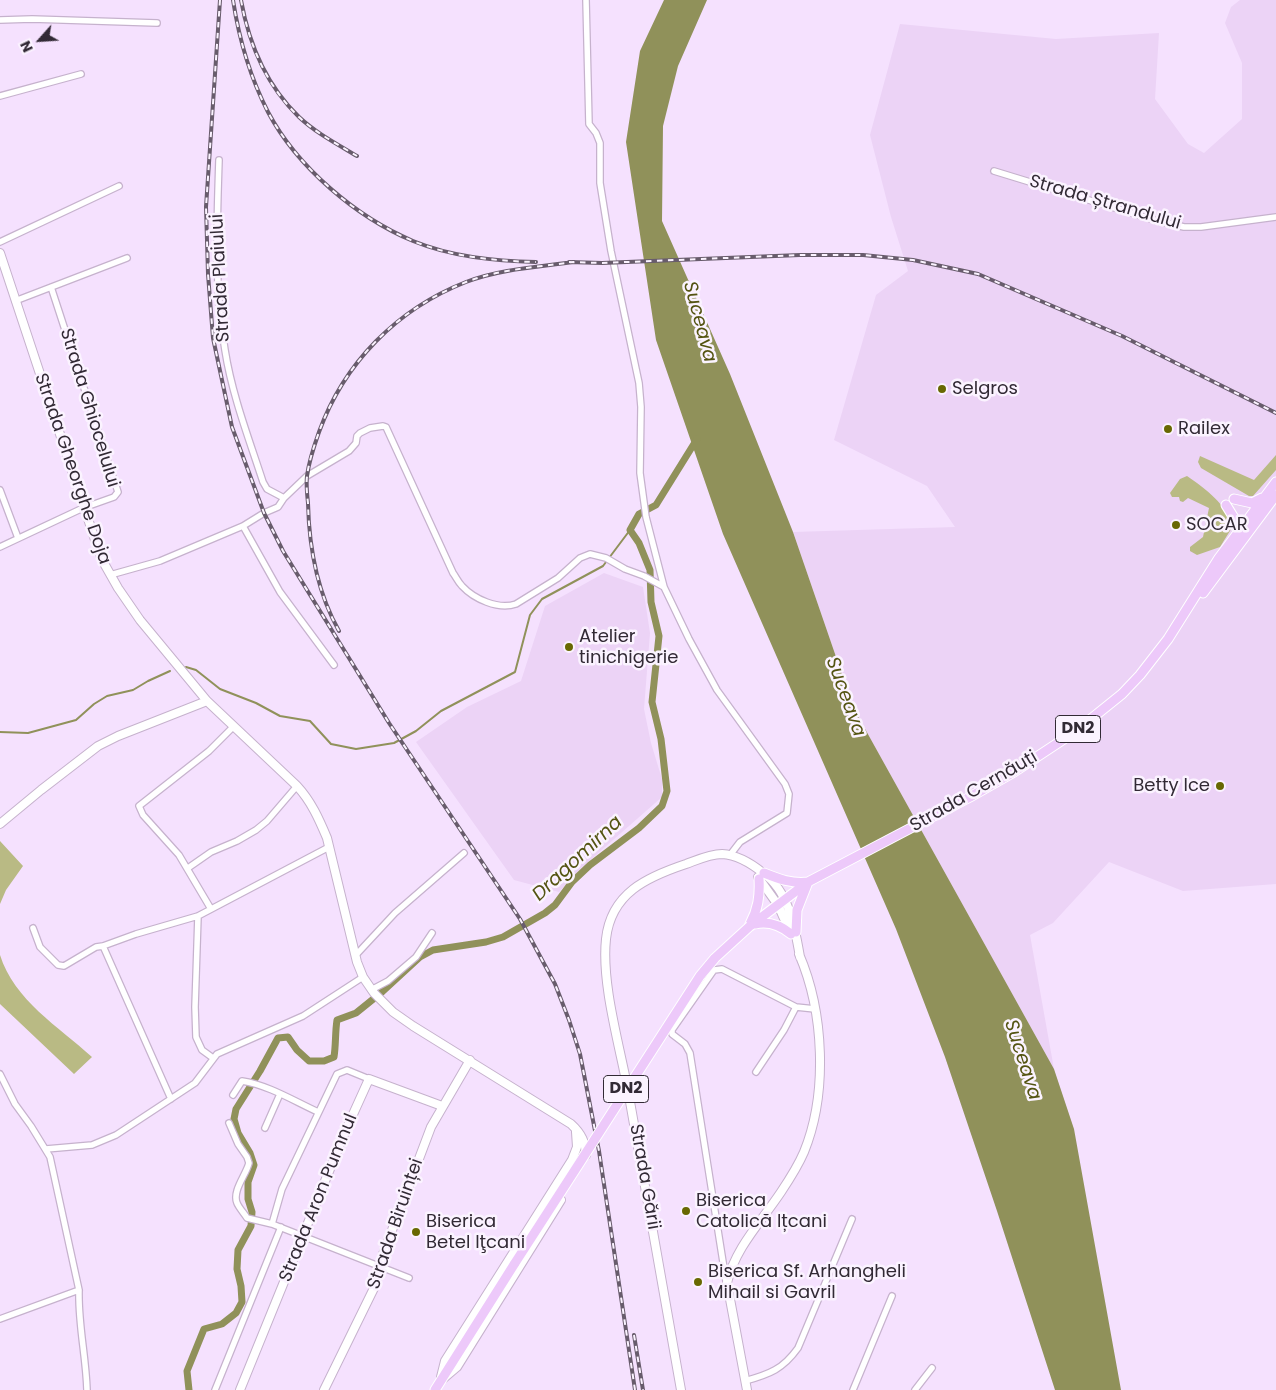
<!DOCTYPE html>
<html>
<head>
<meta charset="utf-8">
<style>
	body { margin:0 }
	#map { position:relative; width:1276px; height:1390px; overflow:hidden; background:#f5e1fe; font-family:Poppins,sans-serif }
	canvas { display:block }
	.north { position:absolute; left:15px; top:15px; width:50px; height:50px; -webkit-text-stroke:4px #fbf3ff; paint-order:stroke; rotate:244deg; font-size:14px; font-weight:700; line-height:20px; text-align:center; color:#322a35 }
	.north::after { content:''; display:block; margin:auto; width:18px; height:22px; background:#322a35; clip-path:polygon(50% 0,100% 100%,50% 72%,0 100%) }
</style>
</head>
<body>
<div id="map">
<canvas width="1276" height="1390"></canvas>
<div class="north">N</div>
</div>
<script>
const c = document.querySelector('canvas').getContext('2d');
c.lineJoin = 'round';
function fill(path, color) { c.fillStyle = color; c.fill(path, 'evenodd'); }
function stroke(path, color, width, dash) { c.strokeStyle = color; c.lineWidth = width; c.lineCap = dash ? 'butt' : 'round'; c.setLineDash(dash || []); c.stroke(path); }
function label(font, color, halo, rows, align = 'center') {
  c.font = font + ' Poppins,sans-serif'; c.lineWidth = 5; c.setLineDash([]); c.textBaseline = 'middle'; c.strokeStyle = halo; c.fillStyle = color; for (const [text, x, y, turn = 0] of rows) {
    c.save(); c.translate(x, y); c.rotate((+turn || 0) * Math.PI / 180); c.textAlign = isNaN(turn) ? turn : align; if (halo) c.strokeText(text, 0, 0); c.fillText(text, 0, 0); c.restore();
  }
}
const built = new Path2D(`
	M1240,0h36v884l-93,7 -74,-29 -56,61 -23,12 24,134 -200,-360 -61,-177 162,-5 -28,-41 -93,-46 42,-145 32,-24 -17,-54 -21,-82 30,-111 156,15 103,-6 -4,66 33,45 16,9 38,-34v-56l-17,-40 6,-16z
	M604,573l39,14 7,46 -6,76 7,34 11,36v18l-82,72 -21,23 -45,-12 -98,-138 51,-35 54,-26 24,-75z`);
const green = new Path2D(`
	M1276,455v15l-23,26h-4l-48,-28 -3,-6 2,-6 54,24z
	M1187,476c19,13 39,28 46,50l-13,21 -23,8 -7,-4v-4l13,-10 6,-29 -21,-10 -5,4 -3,-1 -1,-4h-7l-2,-4 10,-14z
	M0,841l23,25 -17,24 -6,14z
	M0,955c14,45 59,72 92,102l-18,17 -74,-70z`);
const water = new Path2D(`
	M664,0h43l-29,66 -15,60 -1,95 68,153 63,158 61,177 200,360 20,60 47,261h-66l-58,-179 -52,-154 -49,-128 -173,-395 -67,-194 -30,-198 14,-91z`);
const stream = new Path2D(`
	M186,667l10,3 24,19 36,14 24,13 30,5 21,23 25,5 38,-6 22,-12 25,-20 74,-39 15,-57 12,-16 61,-33 27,-36
	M0,732l28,1 48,-13 18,-16 13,-8 26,-6 15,-9 22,-10`);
const canal = new Path2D(`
	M189,1390l-2,-19 17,-42 18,-5 14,-11 6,-11 -1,-16 -4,-17 1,-19 13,-24 1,-14 -4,-13v-17l6,-17 -4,-12 -12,-20 -4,-14 2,-10 24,-38 18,-33 10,-1 9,13 12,11h15l10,-4c2,-13 1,-24 3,-37l19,-7 26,-21 38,-35 13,-7 53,-8 17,-5 42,-24 10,-8 17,-23 18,-17 49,-37 23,-22 5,-15 -6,-52 -9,-37 7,-66 -8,-34 -1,-32 -11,-27 -9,-13 9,-16 17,-9 41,-66`);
const street = new Path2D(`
	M586,0l3,124 7,9 4,10v40l11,68 28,132 2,24 -1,66 6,44 18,70 25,52 28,51 68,94 4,10 -2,19 -47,29 -10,13
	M0,20l32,-1 125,4
	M0,96l81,-22
	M219,160c-2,63 -5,128 6,190 7,45 24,89 38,132l4,7 17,9
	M994,171l160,49 30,7h17l75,-10
	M0,242l119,-56
	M15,301l112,-43
	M0,490l18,48
	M243,526l37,66 54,73
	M0,547l83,-39 31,-11 4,-5 -67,-205
	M110,575l50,-14 83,-35 21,-13 14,-6 6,-9 23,-22 42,-25 7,-8 1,-7 3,-3 10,-5 13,-2 3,1 67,146c3,4 5,9 9,13 12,13 36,24 54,18l42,-26 22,-20 10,-4 16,4 19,11 19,7 20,11
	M188,868l23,-16 26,-11 19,-11 11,-9 30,-35
	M211,909l-32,-54 -36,-40 -4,-9 70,-55 24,-24
	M198,916l-3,91 1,30 6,13 11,8
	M33,928l7,19 18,18 6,1 32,-19 7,-1 33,-12 62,-18 131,-69
	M103,946l68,153
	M355,956l40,-43 69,-60
	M371,990l17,-9 28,-24 16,-24
	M756,1072l28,-42 12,-23
	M0,1074l15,30 16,22 19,31 29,133c-1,34 7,66 8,100
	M233,1095l9,-14c26,4 52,20 76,31
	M229,1123l9,21 9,13 2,6c-3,12 -17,28 -12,40 2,5 7,10 10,15l25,6 137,54
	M265,1128l15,-34
	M46,1149l46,-4 24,-10 79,-52 22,-29 86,-38 60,-39
	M272,1224l10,-35 55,-115 10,-4 22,9
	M726,1281l-36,-228 -5,-9 -13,-10v-4l42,-60 8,-1 74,38 19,2
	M0,1319l79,-29
	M745,1381c25,-7 38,-12 53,-33l54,-129
	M215,1390l66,-163
	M853,1390l39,-94
	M915,1390l17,-22`);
const secondary = new Path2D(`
	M0,253l101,305 17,30 22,32 67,81 90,85c14,15 22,33 30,52l30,124 6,15 11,16 19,19 20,14 158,98c9,8 15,19 15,31
	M0,824l41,-34 57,-44 20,-10 89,-35
	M758,877l20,28 13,29
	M441,1377l4,-16 127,-201 5,-13 -1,-15
	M444,1378l13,-11 104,-167
	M240,1390l105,-258 24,-53 73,27
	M324,1390l52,-106 7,-30 48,-127 39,-67
	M681,1390c-18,-98 -34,-196 -52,-294 -8,-46 -28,-111 -23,-157 5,-46 41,-62 80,-75 11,-4 24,-10 36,-10 15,1 30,10 41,19 26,18 32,55 37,84
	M747,1390l-20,-107c8,-35 34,-61 54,-91 8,-12 17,-26 23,-40 24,-59 20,-140 -5,-198`);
const primary = new Path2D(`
	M1234,499l18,4 10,-5
	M1226,505l8,13 4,14
	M1203,593l73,-98
	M764,873c15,6 28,11 44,9
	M750,924c8,-15 10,-28 9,-45
	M755,924c13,-3 25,1 36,10
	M750,926l58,-44 162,-85 44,-25 62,-41 46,-37 18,-19 28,-36 51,-81 57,-76
	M796,932l1,-22 11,-28
	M435,1390l80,-127`);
const rail = new Path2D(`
	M220,0l-14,207 2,67 5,64 19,89 32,86 19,38 106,172 131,196 35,65 14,36 11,34 19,97 36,239
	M233,0c6,39 17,77 35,112 29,55 88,105 145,129 39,16 82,20 123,21
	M241,0c8,45 25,85 58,117 17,16 38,27 58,39
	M569,262l33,1 198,-8h63l50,5 65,14 144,62 154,77
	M339,631c-22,-39 -30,-84 -31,-128 -1,-9 -2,-18 -1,-27 2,-15 7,-30 12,-44 25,-69 78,-123 147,-150 34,-13 72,-15 108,-20
	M634,1335l9,55`);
const primaryBridge = new Path2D(`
	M515,1263l185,-287 15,-18 35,-32`);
const markers = [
	[942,389,5,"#686802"],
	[1168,429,5,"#686802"],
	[1176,525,5,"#686802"],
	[569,647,5,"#686802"],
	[1220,786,5,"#686802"],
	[686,1211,5,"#686802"],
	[416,1232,5,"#686802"],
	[698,1282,5,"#686802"]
];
const shields = [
	[1078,729,45],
	[626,1089,45]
];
const shieldNames = [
	["DN2",1078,729],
	["DN2",626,1089]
];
const streetNames = [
	["Strada Ștrandului",1105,203,16],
	["Strada Plaiului",221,278,-93],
	["Strada Ghiocelului",89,408,73],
	["Strada Gheorghe Doja",72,469,71],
	["Strada Cernăuți",974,792,-30],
	["Strada Gării",644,1177,80],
	["Strada Aron Pumnul",319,1198,-68],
	["Strada Biruinței",396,1224,-71]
];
const poiNames = [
	["Selgros",952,389],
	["Railex",1178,429],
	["SOCAR",1186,525],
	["Atelier",579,637],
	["tinichigerie",579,658],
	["Betty Ice",1210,786,"right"],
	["Biserica",696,1201],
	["Catolică Ițcani",696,1222],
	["Biserica",426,1222],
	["Betel Iţcani",426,1243],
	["Biserica Sf. Arhangheli",708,1272],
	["Mihail si Gavril",708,1293]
];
const waterNames = [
	["Suceava",699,322,75],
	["Suceava",845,697,70],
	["Dragomirna",578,859,-43],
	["Suceava",1022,1060,72]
];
fill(built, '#ecd3f6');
fill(green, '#b9ba84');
fill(water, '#90915a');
stroke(stream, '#90915a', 2);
stroke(canal, '#90915a', 7);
stroke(street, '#c6b2cd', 8);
stroke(secondary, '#c6b2cd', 10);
stroke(primary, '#fff', 11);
stroke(street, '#fff', 5.5);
stroke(secondary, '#fff', 8);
stroke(primary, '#edc9fa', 9);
stroke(rail, '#685c6c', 4);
stroke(rail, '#fbf3ff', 2, [5.5]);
stroke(primaryBridge, '#fff', 11, []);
stroke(primaryBridge, '#edc9fa', 9);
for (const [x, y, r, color] of markers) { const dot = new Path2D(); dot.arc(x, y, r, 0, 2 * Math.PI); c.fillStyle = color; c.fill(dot); stroke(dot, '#fbf3ff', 2); }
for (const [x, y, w] of shields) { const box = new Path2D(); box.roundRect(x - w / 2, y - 13.5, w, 27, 4); c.fillStyle = '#fbf3ff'; c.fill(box); stroke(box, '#322a35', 1); }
label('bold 16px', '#322a35', null, shieldNames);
label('18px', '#322a35', '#fbf3ff', streetNames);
label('18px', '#322a35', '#fbf3ff', poiNames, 'left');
label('italic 19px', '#545412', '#fbf3ff', waterNames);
</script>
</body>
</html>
